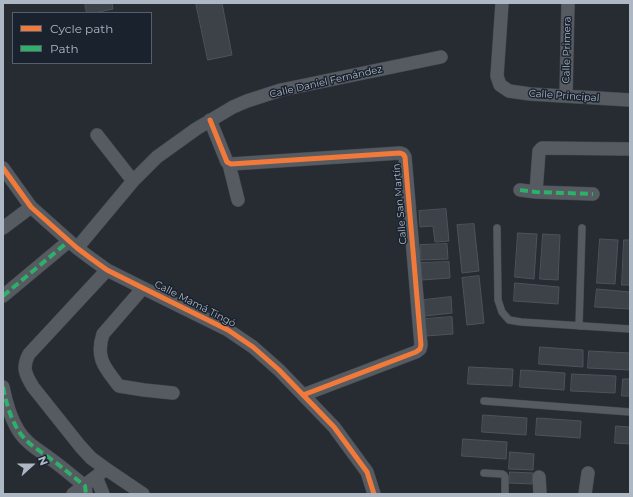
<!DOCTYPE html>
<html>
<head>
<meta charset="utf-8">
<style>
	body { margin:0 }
	#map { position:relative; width:633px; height:497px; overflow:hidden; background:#262c32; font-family:Montserrat,sans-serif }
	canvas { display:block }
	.frame { position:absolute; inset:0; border:4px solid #aeb8c5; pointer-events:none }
	.legend { position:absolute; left:12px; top:12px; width:140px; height:52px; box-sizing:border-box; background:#19222d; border:1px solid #555e6a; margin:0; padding:5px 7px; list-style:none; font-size:12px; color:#aeb8c5 }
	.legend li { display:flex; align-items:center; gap:8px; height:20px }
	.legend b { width:20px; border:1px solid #555e6a }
	.north { position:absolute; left:12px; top:445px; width:40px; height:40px; -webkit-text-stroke:3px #19222d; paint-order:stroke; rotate:69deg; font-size:11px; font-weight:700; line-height:16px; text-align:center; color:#aeb8c5 }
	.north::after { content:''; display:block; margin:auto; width:14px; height:18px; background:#aeb8c5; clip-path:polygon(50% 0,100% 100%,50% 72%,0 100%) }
</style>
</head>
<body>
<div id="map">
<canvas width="633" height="497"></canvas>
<div class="frame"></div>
<ul class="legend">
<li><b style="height:5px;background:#f17a3a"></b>Cycle path</li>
<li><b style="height:5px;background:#2db169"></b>Path</li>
</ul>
<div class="north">N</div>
</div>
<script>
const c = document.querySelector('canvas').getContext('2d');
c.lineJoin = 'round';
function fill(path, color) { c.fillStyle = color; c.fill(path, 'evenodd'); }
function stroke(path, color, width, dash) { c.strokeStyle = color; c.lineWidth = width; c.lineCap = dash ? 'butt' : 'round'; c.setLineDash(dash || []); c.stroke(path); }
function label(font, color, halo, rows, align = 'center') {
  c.font = font + ' Montserrat,sans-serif'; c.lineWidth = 3; c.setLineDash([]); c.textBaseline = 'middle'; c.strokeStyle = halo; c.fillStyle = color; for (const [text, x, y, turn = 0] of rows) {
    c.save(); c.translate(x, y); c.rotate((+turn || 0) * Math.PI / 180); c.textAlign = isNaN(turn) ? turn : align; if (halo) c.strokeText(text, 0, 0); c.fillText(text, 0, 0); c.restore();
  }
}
const building = new Path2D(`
	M85,3h27l1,6 -19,4h-7z
	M196,3h26l10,52 -24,5z
	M446,209l3,32 -14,1 -2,-16 -13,1 -1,-16z
	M474,224l5,47 -17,2 -5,-48z
	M518,233l19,1 -3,45 -19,-2z
	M543,234l17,1 -2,45 -18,-1z
	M600,239l18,1 -3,44 -18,-1z
	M624,240h6v45h-8z
	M447,244l1,15 -27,1 -1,-15z
	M449,262l1,16 -28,2 -1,-17z
	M479,276l5,47 -17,2 -5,-47z
	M515,283l44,4 -1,17 -44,-3z
	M597,289l33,3v17l-35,-2z
	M451,297l1,16 -27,3 -1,-16z
	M452,317l1,17 -27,2 -1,-17z
	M540,347l43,3v17l-44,-3z
	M589,351l41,2v17l-42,-2z
	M469,367l44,2 -1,17 -44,-2z
	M521,370l44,3 -1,17 -44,-3z
	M572,374l44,2 -1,17 -44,-2z
	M623,379h7v17h-8z
	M483,415l44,3 -1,17 -44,-3z
	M537,418l44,3 -1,17 -44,-3z
	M616,426l14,1v17l-15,-1z
	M463,439l44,3 -1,17 -44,-3z
	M510,452l24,2 -1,16 -24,-1z
	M510,472l23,1 -1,11 -23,-1z`);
const service = new Path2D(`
	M497,228l1,72 4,12 7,8 12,2 109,7
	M579,326l3,-98
	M484,401l146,11
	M484,473l18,1 2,1 1,2v17`);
const minor = new Path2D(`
	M502,3l-5,73 3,9 9,6 21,3 100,6
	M566,96l2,-93
	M210,120l17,42 4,2 169,-11 3,1 2,3 16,188 -1,4 -4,3 -113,43
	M97,135l36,46
	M229,164l9,36
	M3,168l28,39 46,41 12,9 18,13 36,18 85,42 25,17 26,23 55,57 33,45 7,22
	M520,190l16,2 57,2
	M536,192l3,-41 3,-3 88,1
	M3,228l28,-21
	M77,248l56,-67 24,-24 39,-28 37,-22 14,-6 34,-11 160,-33
	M107,270l-78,84c-7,13 -4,20 4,33l47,59 11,12 15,11 37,25
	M143,288l-40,46c-8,24 2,34 16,52l25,4 29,3
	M3,296l66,-55
	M3,387c3,15 7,30 15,43 7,12 19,19 30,27 13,9 24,19 37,29l1,8
	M96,477l7,17
	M539,477l1,17
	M73,494l33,-25
	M585,494l3,-21`);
const quiet = new Path2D(`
	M520,190l16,2 57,2
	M3,296l66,-55
	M3,387c3,15 7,30 15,43 7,12 19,19 30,27 13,9 24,19 37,29l1,8`);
const cycleway = new Path2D(`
	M210,120l17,42 4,2 169,-11 3,1 2,3 16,188 -1,4 -4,3 -113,43
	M3,168l28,39 46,41 12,9 18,13 36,18 85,42 25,17 26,23 55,57 33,45 7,22`);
const streetNames = [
	["Calle Primera",567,50,-89],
	["Calle Daniel Fernández",326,82,-13],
	["Calle Principal",564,96,4],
	["Calle San Martín",400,204,-95],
	["Calle Mamá Tingó",195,304,27]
];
fill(building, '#3d4249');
stroke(building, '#4d535a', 1);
stroke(service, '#44484d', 8);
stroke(minor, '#44484d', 14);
stroke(service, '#565a61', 7);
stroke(minor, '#565a61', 13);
stroke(quiet, '#2db169', 4, [8, 4]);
stroke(cycleway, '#f17a3a', 5);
label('10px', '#aeb8c5', '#19222d', streetNames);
</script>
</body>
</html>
